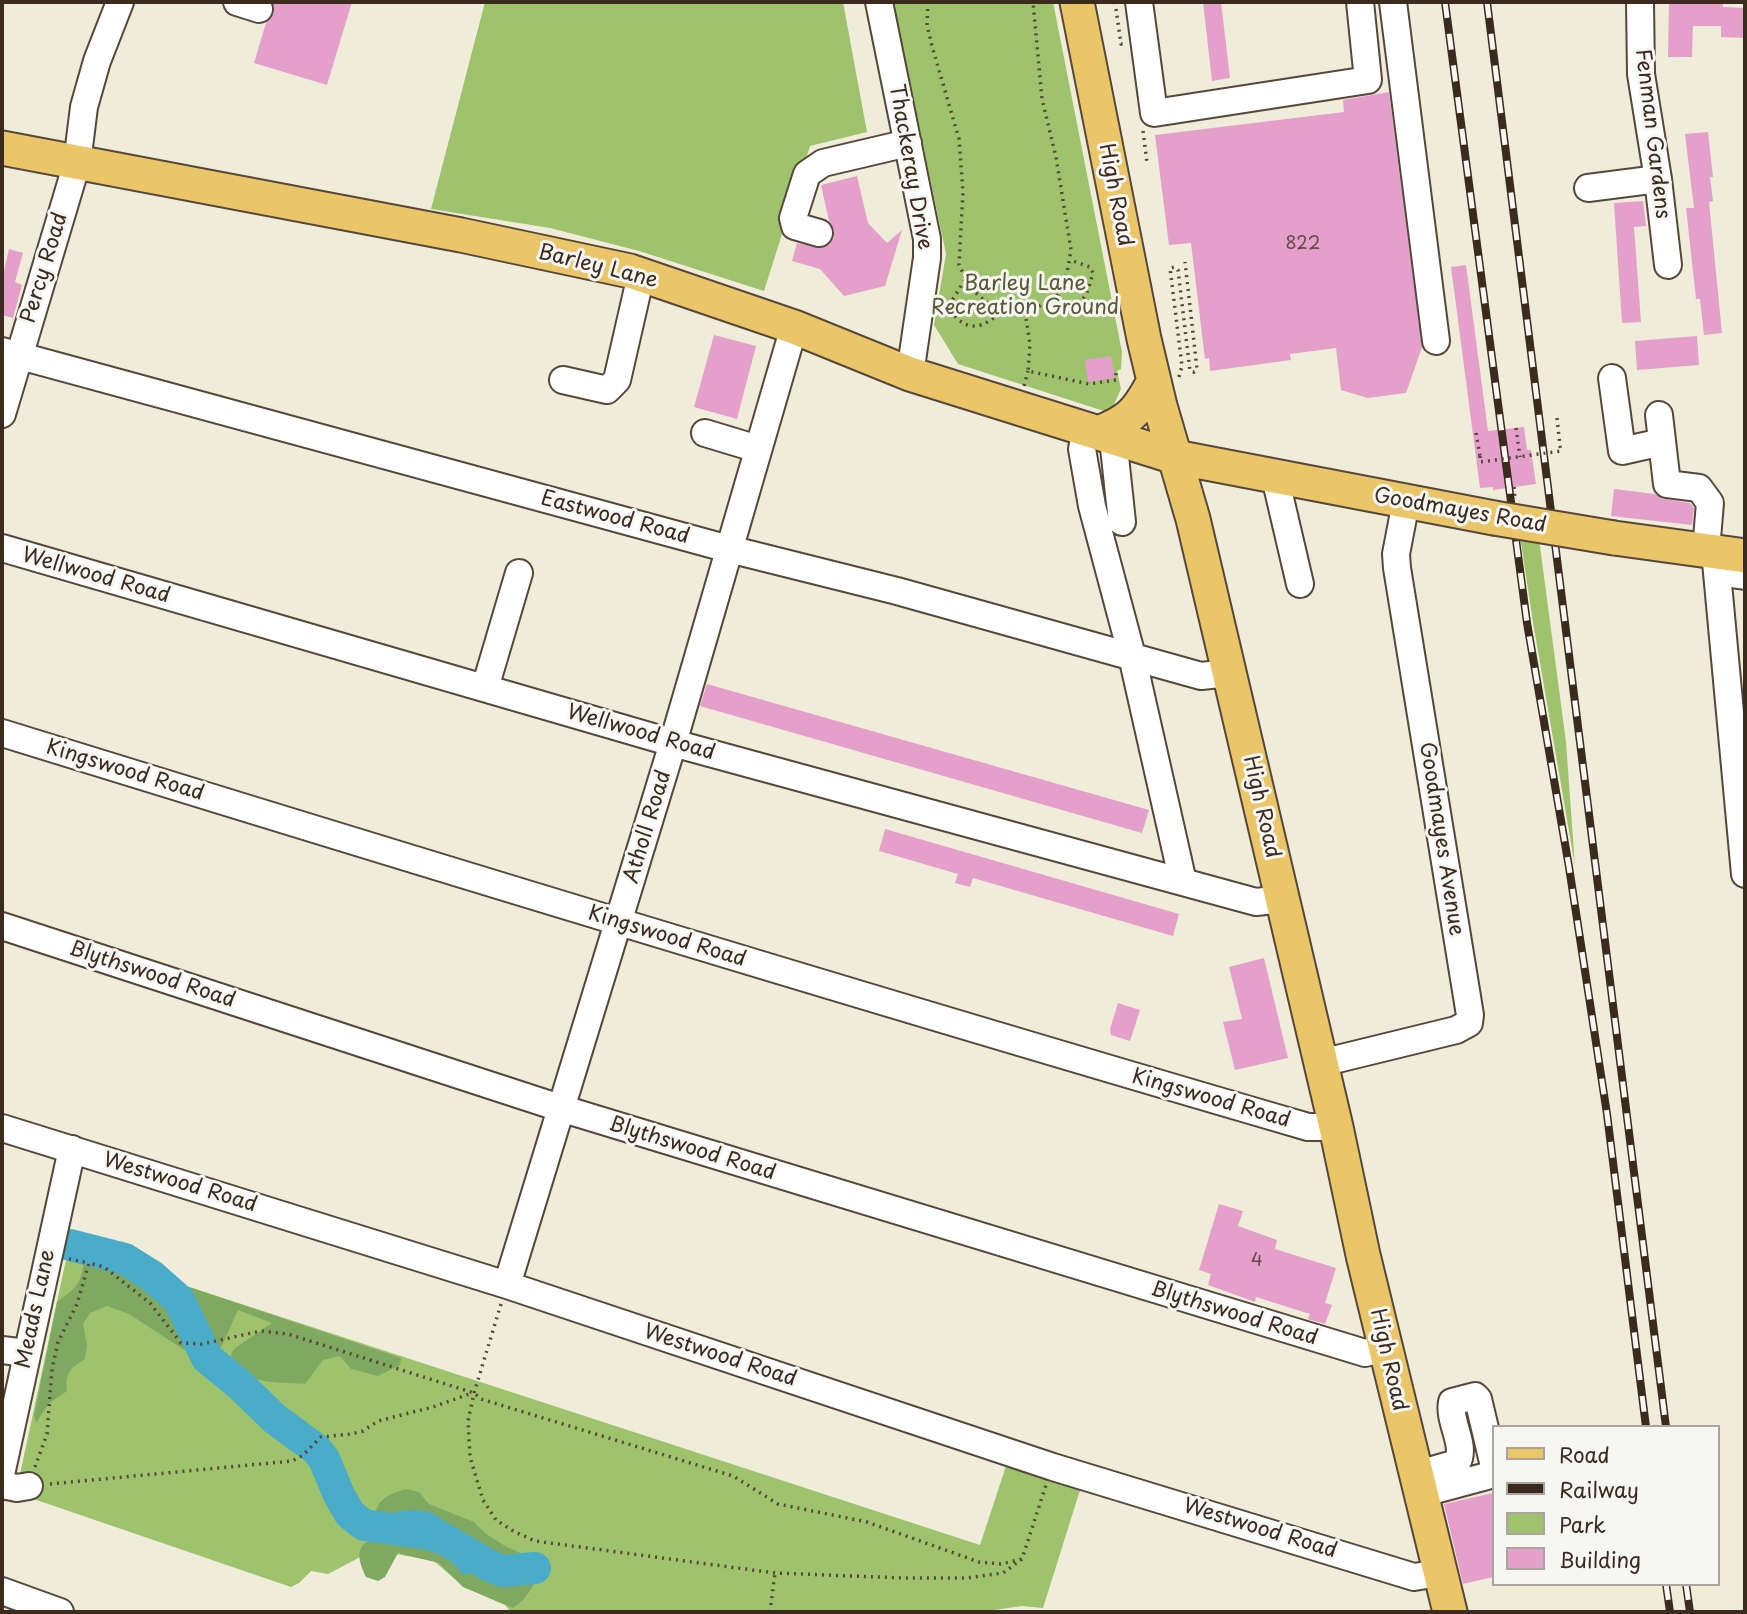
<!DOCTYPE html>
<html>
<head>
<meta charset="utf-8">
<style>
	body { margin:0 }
	#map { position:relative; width:1747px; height:1614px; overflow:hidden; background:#efecda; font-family:"Playpen Sans",sans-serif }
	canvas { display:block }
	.frame { position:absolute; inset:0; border:4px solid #3b2a1e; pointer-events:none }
	.legend { position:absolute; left:1492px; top:1425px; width:228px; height:161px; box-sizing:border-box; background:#f6f6f2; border:2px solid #aba49d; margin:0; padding:9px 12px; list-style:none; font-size:21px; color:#3b2a1e }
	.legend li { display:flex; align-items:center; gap:14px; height:35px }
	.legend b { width:35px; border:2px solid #aba49d }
</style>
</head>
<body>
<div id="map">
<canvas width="1747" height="1614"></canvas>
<div class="frame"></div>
<ul class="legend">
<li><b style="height:9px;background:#ebc669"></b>Road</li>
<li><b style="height:9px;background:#3b2a1e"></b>Railway</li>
<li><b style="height:19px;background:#9fc36d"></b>Park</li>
<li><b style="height:19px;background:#e4a0ca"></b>Building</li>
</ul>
</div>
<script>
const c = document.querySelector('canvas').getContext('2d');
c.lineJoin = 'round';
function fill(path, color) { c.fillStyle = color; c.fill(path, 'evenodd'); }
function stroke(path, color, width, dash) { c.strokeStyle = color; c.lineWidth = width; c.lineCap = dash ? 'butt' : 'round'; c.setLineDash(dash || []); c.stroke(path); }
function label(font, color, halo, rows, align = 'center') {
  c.font = font + ' "Playpen Sans",sans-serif'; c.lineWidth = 6; c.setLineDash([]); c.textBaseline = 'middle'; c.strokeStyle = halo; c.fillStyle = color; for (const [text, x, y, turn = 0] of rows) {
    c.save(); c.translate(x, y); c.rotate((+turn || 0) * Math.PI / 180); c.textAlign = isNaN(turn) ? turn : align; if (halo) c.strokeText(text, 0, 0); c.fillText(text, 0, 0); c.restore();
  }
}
const green = new Path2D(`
	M485,2h358l24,130 -57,14 -46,145 -125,-40 -89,-23 -119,-19z
	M893,2h160l69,350 -1,17 -4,2 4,18 -11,24 -152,-49 -24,-39 12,-71z
	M1520,536l19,3 27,203 9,124 -42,-244z
	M68,1250l92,25 11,6 809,264 27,-82 74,24 -38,121 -21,-2 -41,6h-470l-6,-7 -41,-18 -30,-26 -38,-7h-30l-38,20 -17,-3 -12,12 -8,4 -275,-94z`);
const forest = new Path2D(`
	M85,1255l75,20 11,6 230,77 -1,7 -22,11 -27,-7 -11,-13 -17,4 -18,24c-24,-2 -70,2 -74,-30l4,-6 37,-25 -34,-13 -16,36 -10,7 -20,2 -63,-41 -22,-8 -17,7 -7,11 4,21 -2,14c-15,9 -20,14 -18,32l-18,12 -13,20 -2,-7 23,-114c23,-17 24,-19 28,-47z
	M406,1489l13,3 10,12 45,18 11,11 20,13 37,17c-5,17 -13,35 -29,45l-50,-21 -24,-24 -41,-10 -13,24 -7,4 -12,-4c-4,-9 -11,-23 -3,-32 4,-4 9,-5 11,-12 3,-7 1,-14 2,-22 3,-14 18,-18 30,-22z`);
const water = new Path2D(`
	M418,1510l15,3 39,28v27l-5,6h-5c-9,-11 -19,-24 -33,-30 -14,-5 -31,-2 -43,-12 5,-23 9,-21 32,-22z`);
const river = new Path2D(`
	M70,1245l55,14 27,17 27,24 28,58 33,27 35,34 41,30 8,10 15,36 11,19 14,11 65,9 17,6 40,24 16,7 33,-3`);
const building = new Path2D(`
	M272,2h80l-25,83 -73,-22 12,-40 8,-10z
	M1203,2h18l9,76 -18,3z
	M1669,2h54v5l22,1v30l-24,-1v-11h-28l-1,31h-24z
	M1389,92l33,255 -16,46 -38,5 -27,-8 -5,-42 -46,6 1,6 -81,11 -1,-13 -4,1 -14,-116 -22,2 -14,-110 189,-23 -1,-12z
	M1708,132l5,45h-3l3,24 -4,1 13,131 -18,2 -4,-36h-4l-10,-91h8l-9,-74z
	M857,176l11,47 19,20 15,-13 -17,56 -41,10 -24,-27 -28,-8 5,-18 25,5 7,-3 5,-7v-8l-5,-9 -8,-36z
	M1643,201l3,25 -12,1 7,95 -19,1 -8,-120z
	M9,249l14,4 -8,29 7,3 -9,33 -11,-3v-36z
	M1466,265l22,166 36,-4 3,23h4l5,34 -43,6v-3l-13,1 -29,-221z
	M714,335l42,11 -19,73 -43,-12z
	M1697,336l2,29 -62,5 -2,-29z
	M1111,356l4,22 -27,4 -3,-22z
	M1614,489l41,5 9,5 26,4 4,5 -2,17 -81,-9z
	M707,684l442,126 -7,23 -442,-127z
	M885,829l294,85 -6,22 -200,-58 -3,9 -15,-4 3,-9 -79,-23z
	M1264,958l24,100 -53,12 -12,-48 19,-3 -13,-52z
	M1118,1003l22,7 -10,31 -19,-6 -1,-6z
	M1219,1204l24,7 -5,15 39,14 -2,9 61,19 -11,35 7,2 -7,19 -17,-5 2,-5 -54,-17 -1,5 -47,-17 3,-11 -12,-4z
	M1493,1493v84l-30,7 -19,-80z`);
const path = new Path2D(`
	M928,2l-1,23 5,21 27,93 4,53 -4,73 12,24 25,21 21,2 21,-5 20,-12 9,-22 4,-23 -15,-93 -14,-58 -9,-97
	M1115,2l6,42h4
	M1143,131l4,32
	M965,280l-14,22 -1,9c19,23 32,17 53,0
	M1052,299l22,7c13,-6 15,-20 19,-33l-3,-6 -20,-7
	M1025,312l5,32 -2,27 61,13 27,-4v-7
	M1179,377l3,-11 -12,-98 5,-1 3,3 12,101 4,1 3,-3 -12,-107
	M1024,386l4,-15
	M1557,418l3,28
	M1516,428l4,29
	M1476,433l4,23
	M1514,487l1,12
	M69,1259l20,4
	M501,1304l-27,89 -6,28 2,36 13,43 13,20 19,12 20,9 240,32 128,5h64l36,-5 19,-14 24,-74
	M35,1467l12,-33 5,-65 6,-27 19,-38 12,-41 15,4 46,36 31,40 21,1 59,-13 27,3 186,59 7,6 252,77 45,28 89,18 112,40 22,2 21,-5
	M50,1484l242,-23 10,-5 19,-19 30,-3 12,-3 15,-10 55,-14 39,-14
	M770,1612l5,-39`);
const minor = new Path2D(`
	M237,2l22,7
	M879,2l48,237v19l-17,116
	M1139,2l15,111 214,-33 -8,-78
	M1393,2l43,339
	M1640,2l1,72 17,105 10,86
	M1588,188l70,-9
	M819,233l-24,-7 -2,-8 14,-44 16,-11 85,-20
	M2,351l727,198 168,42 304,85 28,-3
	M1612,378l10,73 40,-9
	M563,380l44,10 10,-10 24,-105
	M2,414l75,-251 7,-56 13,-46 23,-59
	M1659,415l8,69 32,4 11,15 -4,47
	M1086,429l-4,20 10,57 40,150 51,226
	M705,433l53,16
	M1113,438l9,84
	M1275,477l25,107
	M2,548l671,195 583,159 27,-3
	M1715,551l30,323
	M1717,572l28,4
	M485,688l34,-115
	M2,733c434,134 869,267 1306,394h28
	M2,926l558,182 805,245 21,-5
	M1321,1063l135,-33 13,-7 1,-8 -73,-447 -1,-14 10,-52
	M2,1128l505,157 546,182 361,110 25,-4
	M507,1285l166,-542 121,-416
	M2,1350l25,3
	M2,1470l70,-321
	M1415,1475l42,-12c10,-18 -9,-41 -5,-61l23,-6 3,3 15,63v9l-6,5 -67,18
	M2,1485l15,3 12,-2
	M2,1591l58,21`);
const major = new Path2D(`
	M1077,2l67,337 16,67 33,113 143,608 27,128 87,357
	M2,148l459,87 169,36 164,56 116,47 265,83 319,61
	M1098,433c32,-12 40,-22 56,-52
	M1614,538l131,18`);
const rail = new Path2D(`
	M1445,2l82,621 42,244 38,247 39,313
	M1487,2l179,1425
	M1666,1584l4,28
	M1686,1584l4,28`);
const pathBridge = new Path2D(`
	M1480,456v6l81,-11 -1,-5`);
const majorBridge = new Path2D(`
	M1494,518l120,20`);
const numberNames = [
	["822",1303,244],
	["4",1257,1261]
];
const streetNames = [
	["Fenman Gardens",1652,134,83],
	["Thackeray Drive",910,167,80],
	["High Road",1115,195,79],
	["Barley Lane",598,267,14],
	["Percy Road",45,268,-73],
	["Goodmayes Road",1460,511,10],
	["Eastwood Road",615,518,15],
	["Wellwood Road",96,576,16],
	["Wellwood Road",641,733,16],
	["Kingswood Road",125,771,17],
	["High Road",1261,807,77],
	["Atholl Road",648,827,-73],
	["Goodmayes Avenue",1441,839,81],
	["Kingswood Road",667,937,17],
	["Blythswood Road",152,975,18],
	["Kingswood Road",1211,1099,16],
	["Blythswood Road",692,1149,17],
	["Westwood Road",180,1183,17],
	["Meads Lane",36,1309,-78],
	["Blythswood Road",1234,1314,17],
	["Westwood Road",720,1356,18],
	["High Road",1388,1360,77],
	["Westwood Road",1260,1529,17]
];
const parkNames = [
	["Barley Lane",1025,284],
	["Recreation Ground",1025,308]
];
fill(green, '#9fc36d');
fill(forest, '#7fa960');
fill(water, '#4aacc9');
stroke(river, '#4aacc9', 32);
fill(building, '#e4a0ca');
stroke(minor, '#56473a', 30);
stroke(major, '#56473a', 37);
stroke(path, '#56473a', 3.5, [2, 5]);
stroke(minor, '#fff', 26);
stroke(major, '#ebc669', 33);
stroke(rail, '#3b2a1e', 8);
stroke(rail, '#f6f6f2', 5, [16]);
stroke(majorBridge, '#56473a', 37, []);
stroke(pathBridge, '#56473a', 3.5, [2, 5]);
stroke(majorBridge, '#ebc669', 33);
label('18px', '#654849', null, numberNames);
label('21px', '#3b2a1e', '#f6f6f2', streetNames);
label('21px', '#595836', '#f6f6f2', parkNames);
</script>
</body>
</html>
